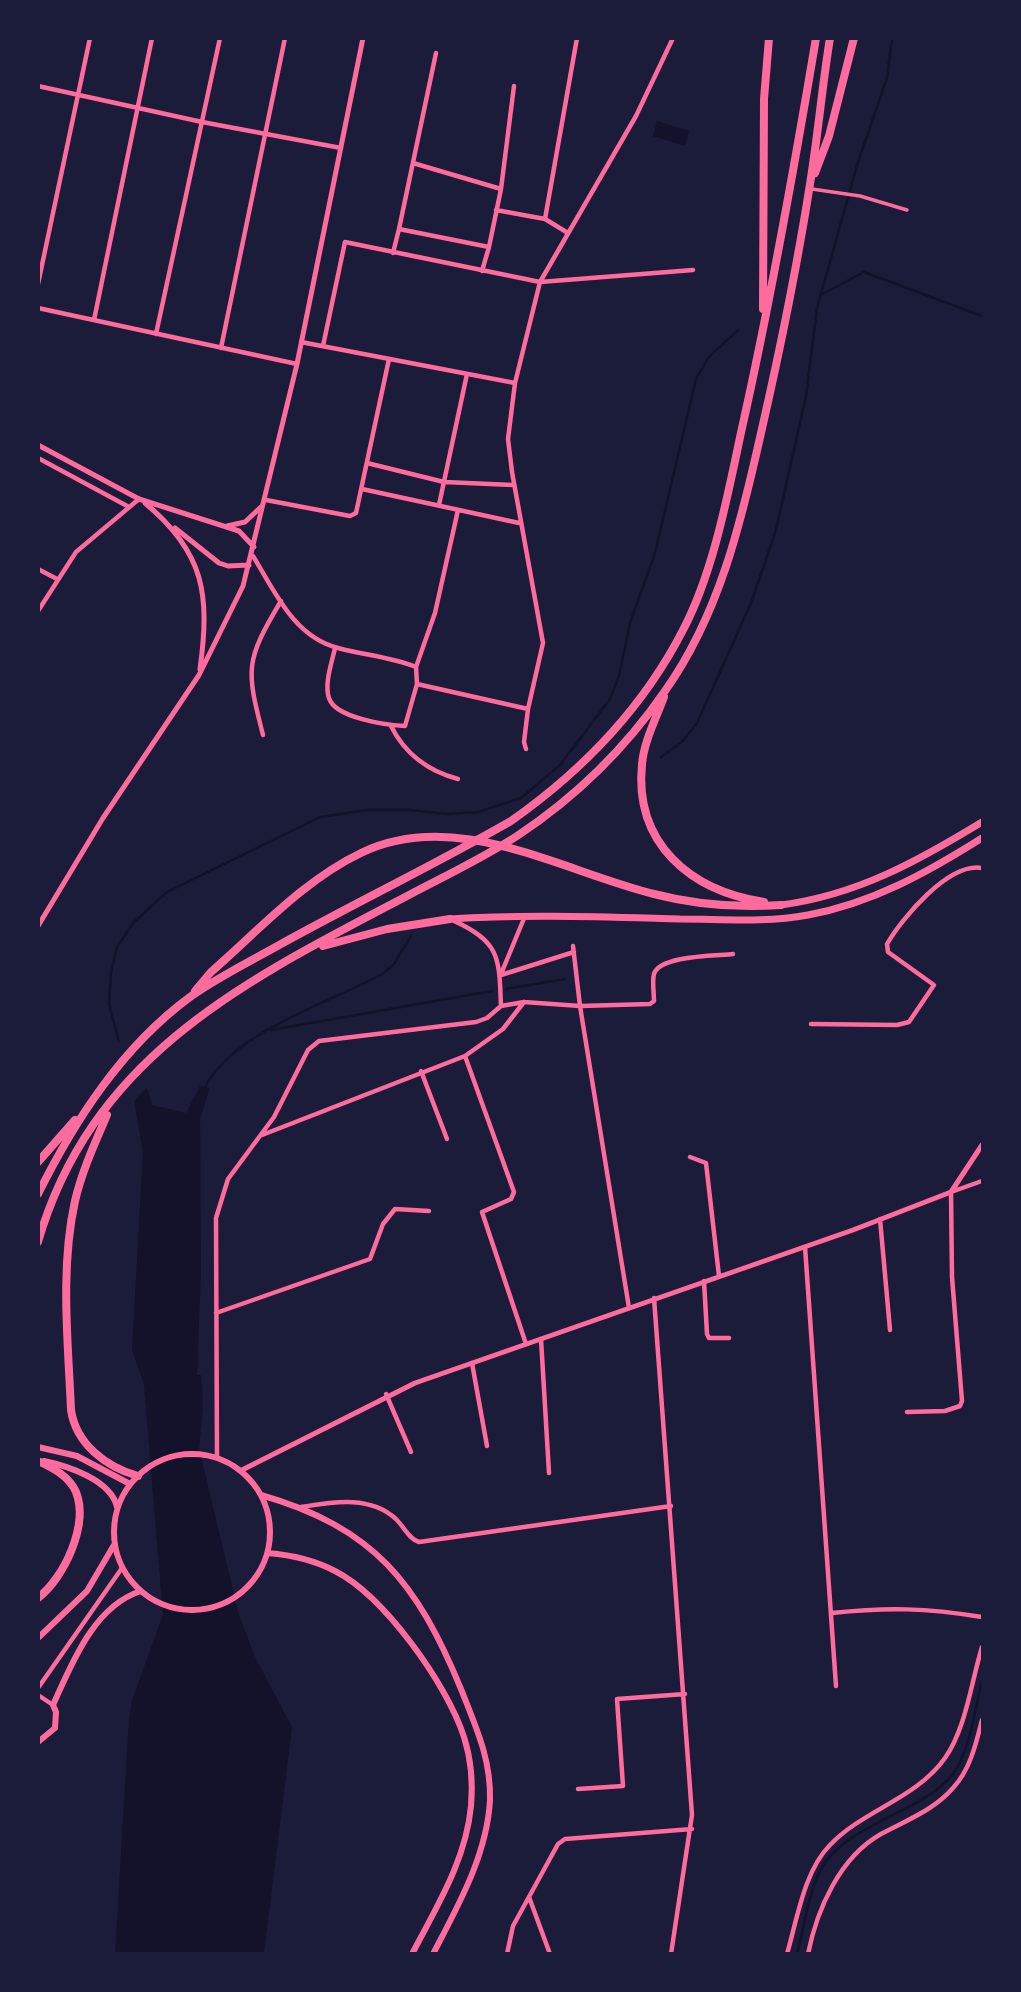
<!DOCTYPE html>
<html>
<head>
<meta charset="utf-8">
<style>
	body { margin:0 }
	#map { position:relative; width:1021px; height:1992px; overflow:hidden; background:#1b1b3a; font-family:"Exo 2",sans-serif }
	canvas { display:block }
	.frame { position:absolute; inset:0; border:40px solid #1b1b3a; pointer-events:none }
</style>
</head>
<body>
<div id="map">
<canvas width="1021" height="1992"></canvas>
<div class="frame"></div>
</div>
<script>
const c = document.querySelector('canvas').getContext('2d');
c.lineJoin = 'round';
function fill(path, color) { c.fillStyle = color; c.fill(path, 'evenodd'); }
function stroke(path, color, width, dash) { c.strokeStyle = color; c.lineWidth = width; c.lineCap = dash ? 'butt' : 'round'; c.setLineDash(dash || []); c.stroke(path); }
const water = new Path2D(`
	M657,121l32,10 -4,15 -32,-10z
	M200,1086l10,2 -10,31 1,153 -4,103h4l2,31 -4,43 40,166 16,42 37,70 -28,226h-149l14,-234 3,-19 31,-85 -19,-231 -12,-34 11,-198 -9,-51 13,-14 5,18 34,8z`);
const stream = new Path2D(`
	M821,295l43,-23 118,44
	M661,757l21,-15 15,-19 54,-120 25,-73 30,-134 11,-88 41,-146 29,-84 5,-40
	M506,989l59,-10
	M271,1030l221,-39
	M119,1042l-10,-38 2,-32 6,-25 17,-25 33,-30 153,-75 47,-7h42l39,4 30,-2 43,-14 39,-33 50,-66 9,-23 11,-53 25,-70 41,-174 12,-21 30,-28
	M204,1090c24,-56 124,-87 177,-115l13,-11 17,-28
	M797,1954c7,-26 11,-59 23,-83 24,-49 116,-61 138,-105 12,-22 19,-62 24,-87`);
const pedestrian = new Path2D(`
	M812,189l48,7 47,14`);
const minor = new Path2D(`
	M38,86l164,36 139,26
	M413,163l88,26
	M496,210l49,9 32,-181
	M545,219l23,14
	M399,229l37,-176
	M489,247l12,-58 13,-103
	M393,253l6,-24 90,18 -7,24
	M38,284l52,-246
	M38,308l259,56
	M94,320l58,-282
	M156,334l64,-296
	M301,342l214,41
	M323,346l22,-104 195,40 153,-12
	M221,348l64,-310
	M38,458l91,49
	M367,463l77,19 69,3
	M362,489l157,34
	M266,500l84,16 6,-3 33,-154
	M439,505l28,-131
	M253,556c22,36 41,81 85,92 26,7 53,9 78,19l1,17 111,25
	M38,569l19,10
	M38,611l38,-59 63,-53
	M335,648c-3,14 -11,36 -6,50 6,20 57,27 76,28l12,-42
	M416,667l19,-54 23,-103
	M391,726c14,28 37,45 67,53
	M263,735c-17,-66 -18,-74 18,-134
	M526,749l-2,-7 4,-33 15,-66 -31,-171 -4,-33 7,-56 25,-101 96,-166 37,-78
	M573,946l7,60 49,302
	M501,974l24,-58
	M501,975l73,-23
	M501,1006l23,-4 56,4 70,-2 4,-3c0,-8 -2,-20 0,-27 6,-19 63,-18 79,-20
	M811,1024l86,1 12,-3 25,-37 -46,-33 -1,-8c15,-26 62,-82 95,-76
	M465,1056l49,136 -3,7 -29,13 44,132
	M421,1071l26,68
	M262,1135l203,-79 38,-27 21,-27
	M690,1157l16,6 13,113
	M880,1219l10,111
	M805,1247l31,439
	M704,1281l3,53 2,4h20
	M654,1298l38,517 -21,139
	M216,1313l154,-54 13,-35 12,-15 34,2
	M541,1339l8,134
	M472,1363l15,83
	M386,1394l25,58
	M907,1412l38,-1 15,-5 2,-5 -10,-124 -1,-85 31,-11
	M217,1458l-1,-240 12,-39 46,-62 34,-67 11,-9 157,-19 11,-4 14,-12c-2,-47 0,-64 -47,-85
	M301,1507c32,-5 69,-12 95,12 8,8 13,20 23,23l252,-36
	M832,1613c56,-6 94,-5 150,4
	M38,1688l84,-120
	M38,1695l15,10
	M578,1789l45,-3 -6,-87 68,-5
	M529,1897l21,57
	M507,1954l6,-28 45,-82 7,-5 127,-10
	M787,1954c10,-34 17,-83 43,-109 33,-35 86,-46 115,-87 21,-30 26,-75 37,-111
	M808,1954c9,-45 32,-97 73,-120 26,-14 53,-24 72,-46 17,-18 23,-44 29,-68`);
const tertiary = new Path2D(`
	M38,445l101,54 100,32 15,16
	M145,503c60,50 65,92 55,166
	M227,526l18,-4 17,-16
	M175,528l44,35 9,3 21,-1
	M38,926l65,-108 96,-143 44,-89 54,-222 66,-326
	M240,1471l175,-88 438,-153 98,-38 31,-47`);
const secondary = new Path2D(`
	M38,1447l39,9 53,28
	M114 1532a78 78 0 1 1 156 0a78 78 0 1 1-156 0Z
	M44,1461c24,5 67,19 73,46
	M261,1495c114,33 156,88 200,194 15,38 30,70 29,111 -3,55 -32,106 -57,154
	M268,1553c24,2 46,7 67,18 49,25 112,113 129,166 7,22 9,46 7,69 -5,54 -34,100 -59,148
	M38,1638l49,-47 27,-46
	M38,1742l17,-14 1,-16 -3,-7c19,-42 41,-99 88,-114`);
const primary = new Path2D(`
	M781,905c76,-10 137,-44 201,-83
	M450,919c76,-5 153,-2 230,0 42,0 86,4 128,-4 65,-12 120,-43 174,-77`);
const motorway = new Path2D(`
	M815,173l14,-37 25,-98
	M763,309l1,-210 5,-61
	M664,697c-8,22 -20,44 -22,67 -8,80 49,127 122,138
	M323,946l64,-17 63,-10
	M195,991l16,-19c47,-41 93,-92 150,-119 95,-46 200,18 293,41 42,11 83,14 127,11
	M107,1115c-12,28 -25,56 -32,86 -15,68 -7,139 -4,209 5,34 35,57 67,66
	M38,1162l37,-42
	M38,1194c37,-74 84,-147 152,-197 28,-20 61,-36 91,-53 76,-42 155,-80 230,-123 71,-50 132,-113 172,-191 31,-59 45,-137 59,-202 29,-129 52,-259 74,-390
	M38,1242c55,-189 211,-263 371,-347 36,-19 74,-37 108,-59 59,-39 108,-87 148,-145 54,-76 76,-168 96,-258 19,-83 36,-166 49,-249 8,-49 12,-97 20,-146
	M38,1461c15,7 31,15 38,31 13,33 -12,86 -38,106`);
fill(water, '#12122b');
stroke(stream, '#12122b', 2.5);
stroke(pedestrian, '#ff6b9d', 3.5);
stroke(minor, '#ff6b9d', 4.5);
stroke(tertiary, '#ff6b9d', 5);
stroke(secondary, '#ff6b9d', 6);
stroke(primary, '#ff6b9d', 7);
stroke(motorway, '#ff6b9d', 8);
</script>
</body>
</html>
